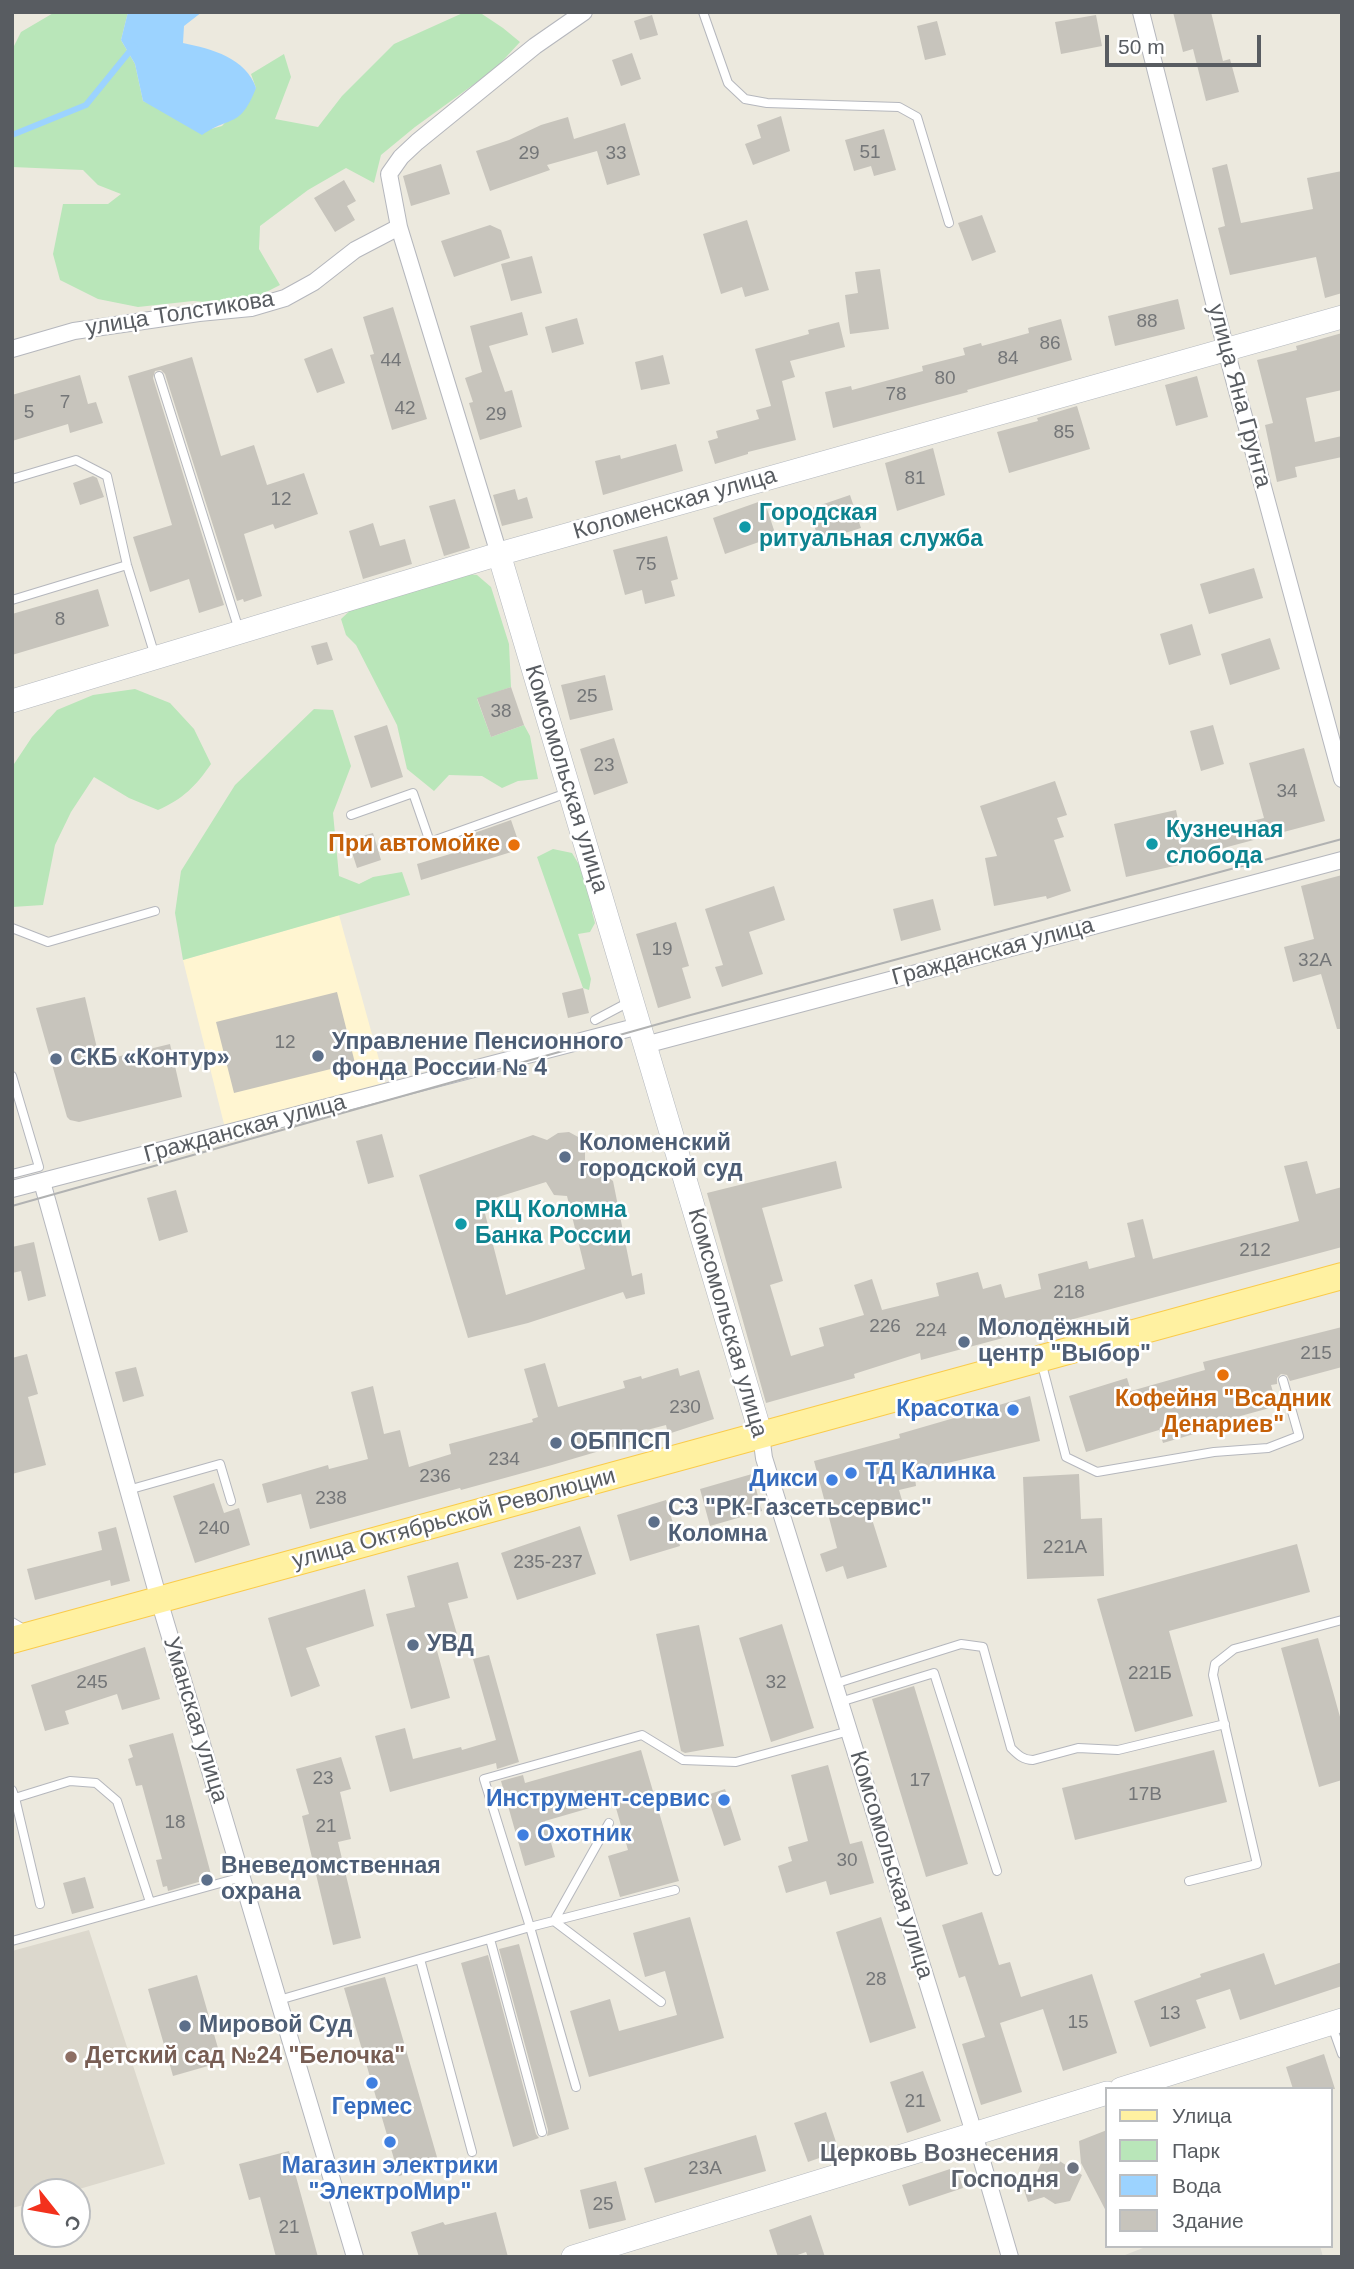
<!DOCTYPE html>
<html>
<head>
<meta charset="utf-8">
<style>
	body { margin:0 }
	#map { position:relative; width:1354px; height:2269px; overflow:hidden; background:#ece9de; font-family:Helvetica,sans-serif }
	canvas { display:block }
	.frame { position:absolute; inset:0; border:14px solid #585c61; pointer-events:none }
	.legend { position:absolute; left:1105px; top:2087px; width:228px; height:161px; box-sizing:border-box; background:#fff; border:2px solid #bcbec0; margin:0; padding:9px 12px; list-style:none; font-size:21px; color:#585c61 }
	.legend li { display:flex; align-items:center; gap:14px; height:35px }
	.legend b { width:35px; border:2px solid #bcbec0 }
	.north { position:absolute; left:21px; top:2178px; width:70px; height:70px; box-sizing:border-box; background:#fff; border:2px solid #bcbec0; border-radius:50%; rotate:121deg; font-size:19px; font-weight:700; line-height:28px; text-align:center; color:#585c61 }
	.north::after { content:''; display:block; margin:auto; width:24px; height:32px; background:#f3311d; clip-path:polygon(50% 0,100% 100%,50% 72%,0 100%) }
	.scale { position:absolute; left:1105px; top:35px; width:156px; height:32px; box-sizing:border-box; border:4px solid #585c61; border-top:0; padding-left:9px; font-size:21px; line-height:24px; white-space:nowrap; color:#585c61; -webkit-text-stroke:5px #fff; paint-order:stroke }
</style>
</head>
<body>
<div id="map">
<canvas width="1354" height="2269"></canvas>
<div class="frame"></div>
<ul class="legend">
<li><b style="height:9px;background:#fff1a1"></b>Улица</li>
<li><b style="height:19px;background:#b9e6b9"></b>Парк</li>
<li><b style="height:19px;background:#9cd3ff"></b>Вода</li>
<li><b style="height:19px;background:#c7c4bc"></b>Здание</li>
</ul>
<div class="north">С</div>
<div class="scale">50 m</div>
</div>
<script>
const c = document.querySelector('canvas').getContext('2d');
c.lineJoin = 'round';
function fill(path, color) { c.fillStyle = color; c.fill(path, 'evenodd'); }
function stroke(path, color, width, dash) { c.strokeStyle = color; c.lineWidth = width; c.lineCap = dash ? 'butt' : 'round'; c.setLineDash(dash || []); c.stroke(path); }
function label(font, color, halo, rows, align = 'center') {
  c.font = font + ' Helvetica,sans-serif'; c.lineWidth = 5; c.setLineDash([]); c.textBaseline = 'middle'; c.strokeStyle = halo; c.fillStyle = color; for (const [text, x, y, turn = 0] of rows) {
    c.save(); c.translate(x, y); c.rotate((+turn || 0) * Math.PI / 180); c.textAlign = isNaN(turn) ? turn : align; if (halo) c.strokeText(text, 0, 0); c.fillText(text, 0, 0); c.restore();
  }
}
const commercial = new Path2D(`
	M339,915l47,170 -161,43 -42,-168z`);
const industrial = new Path2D(`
	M1148,2246h172l3,11h-203z`);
const education = new Path2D(`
	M89,1930l76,234 -96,28h-34v10l-23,6v-257z`);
const green = new Path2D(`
	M55,12h73l-7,28 14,24 8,37 68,28 11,-3 34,-38 -5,-14 33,-20 7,23 -16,42 43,8 24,-31 52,-52 71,-32h14l24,16 17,14 -25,27 -80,58 -34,28 -7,28 -28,-15 -38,22 -48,36 -1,23 21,36 -39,20 -48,-4 -55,6 -40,-8 -38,-19 -7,-26 10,-50h45l13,-10 -23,-9 -15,-15 -71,-3v-117l9,-18z
	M460,573l17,2 14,12 18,57 2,43 -34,12 14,38 33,-12 6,11 8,43 -20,2 -16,7 -20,-12 -33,-1 -15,16 -27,-22 -10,-44 -41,-80 -10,-10 -5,-16 14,-13z
	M135,689l35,14 24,26 17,35c-15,22 -28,35 -53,46l-29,-12 -35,-21 -23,35 -16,33 -12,60 -31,2v-140l20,-30 25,-27 36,-15z
	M314,709l19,1 18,56 -18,47 6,63 20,8 14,-7 29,-5 8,23 -227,65 -8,-47 6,-42 54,-86z
	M553,849l19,4 20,33v26l3,11 -5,9 -12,2 13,45 -2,11 -6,-2 -46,-131z`);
const water = new Path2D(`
	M128,12h74l-18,14 -1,17c29,6 63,15 73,45 -16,41 -25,27 -54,47l-59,-34 -8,-37 -14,-24z`);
const stream = new Path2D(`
	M12,135l74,-30 48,-59`);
const building = new Path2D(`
	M1173,12h38l12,49 7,-2 9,33 -33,9 -13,-52 -10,3z
	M652,15l6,20 -18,5 -6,-19z
	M1096,15l6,31 -41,8 -6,-32z
	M937,21l9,34 -21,5 -8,-34z
	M632,53l9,26 -20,7 -9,-26z
	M781,116l9,35 -37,14 -8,-21 16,-6 -4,-13z
	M568,117l6,22 51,-16 15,52 -33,10 -10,-34 -50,14 3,5 -60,21 -14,-40 33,-11 32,-15z
	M884,129l12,41 -22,6 -3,-10 -17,5 -9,-31z
	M441,164l9,30 -39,12 -8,-30z
	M1227,164l14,59 72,-14 -6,-31 35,-7v122l-17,5 -9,-41 -86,18 -12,-47 7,-2 -13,-58z
	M344,180l12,21 -9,5 8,14 -20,12 -21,-34z
	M982,215l14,37 -24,9 -14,-38z
	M747,220l22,70 -24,7 -3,-10 -21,7 -18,-60z
	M490,225l11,5 9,28 -56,19 -13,-36z
	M532,256l10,37 -31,8 -10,-37z
	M880,269l9,60 -39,5 -5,-39 13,-2 -3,-21z
	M1178,299l7,30 -70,17 -7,-30z
	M393,307l34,112 -35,11 -22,-75 4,-1 -11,-37z
	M522,312l6,23 -39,11 16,46 7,-2 10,37 -42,13 -11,-37 4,-1 -8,-24 17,-6 -12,-46z
	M577,318l7,26 -32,9 -7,-26z
	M1061,319l11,41 -105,30 1,2 -135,36 -8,-36 26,-6 1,4 71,-19 -1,-5 43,-11 -2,-7 18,-5 1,3 47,-13 -1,-5z
	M839,322l6,25 -55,14 5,16 -13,4 14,59 -48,12v2l-33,10 -7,-23 10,-3 -2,-7 43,-12 -3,-9 15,-4 -16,-57 54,-15 -1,-4z
	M1342,333v57l-36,8 9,44 27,-6v21l-47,10 2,10 -20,5 -12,-57 8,-2 -16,-63 40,-10 -1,-4z
	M332,348l13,35 -28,10 -13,-34z
	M663,355l7,29 -29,6 -6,-28z
	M192,357l29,99 33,-11 13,40 37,-12 14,41 -43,15 -2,-5 -29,10 18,62 -18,6 -1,-3 -6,2 -72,-227 -4,-4 -6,1 -2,7 71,227 -25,8 -10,-34 -39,13 -17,-55 39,-12 -44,-149z
	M80,375l8,29 8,-2 7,21 -33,10 -2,-9 -56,17v-46z
	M1197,376l11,41 -32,9 -11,-41z
	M1077,406l13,43 -81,24 -12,-41 41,-11 -1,-3z
	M676,444l7,27 -80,24 -8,-34 25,-6 1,4z
	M933,448l12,47 -48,16 -12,-48z
	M93,476l4,2 7,19 -24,8 -7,-22z
	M515,489l3,11 9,-3 6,21 -31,8 -9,-31z
	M850,495l11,33 -42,13 -10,-32z
	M455,499l15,49 -26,8 -15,-50z
	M764,500l12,36 -51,18 -12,-36z
	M373,523l7,23 25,-7 7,25 -49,15 -14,-48z
	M667,536l11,43 -7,2 4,15 -30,8 -3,-14 -17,5 -12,-45z
	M1254,568l9,30 -54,16 -9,-30z
	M98,589l11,37 -97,29v-41z
	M1192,624l9,31 -32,10 -9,-31z
	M1270,638l10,31 -50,16 -9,-31z
	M327,642l6,18 -16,5 -6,-19z
	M605,675l8,35 -43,10 -9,-35z
	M511,687l13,38 -33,12 -14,-39z
	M387,725l16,52 -32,11 -17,-52z
	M1213,725l11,39 -23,7 -11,-40z
	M614,738l14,45 -34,12 -14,-46z
	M1304,748l21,73 -139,37 1,5 -61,14 -12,-53 62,-14 6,29 82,-21 -15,-55z
	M1055,781l12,34 -10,3 7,19 -10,3 17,51 -24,8 -1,-3 -52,10 -9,-48 12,-2 -17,-50z
	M511,820l10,29 -100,31 -4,-16 53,-16 -4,-12z
	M373,833l8,27 -24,8 -9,-28z
	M1342,875v154h-5l-16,-55 -28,8 -9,-35 30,-8 -13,-53z
	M774,886l11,34 -36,12 14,42 -41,13 -7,-20 8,-2 -18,-56z
	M933,899l8,31 -40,11 -8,-32z
	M676,922l13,44 -7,2 9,30 -33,10 -22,-74z
	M583,988l6,25 -21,5 -6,-25z
	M337,992l18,71 -121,30 -18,-71z
	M85,997l15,64 70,-17 12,53 -103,25 -9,-2 -3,-3 -31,-109z
	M569,1132l11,6 5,9v13l28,21 19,95 10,-3 3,21 -19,5 -3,-7 -95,31 -60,15 -49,-163 114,-40 14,5 11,-7zM546,1182l8,13 13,1 18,73 -79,26 -24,-93z
	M382,1134l12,43 -26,7 -12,-43z
	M836,1161l6,27 -80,20 21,73 -13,4 21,71 33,-10 -5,-18 45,-13 -10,-30 18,-6 10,31 57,-14 -3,-13 42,-11 5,17 18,-5 4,14 36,-9 -3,-15 49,-13 2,8 46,-12 -8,-34 16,-4 10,40 146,-38 -15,-55 23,-5 9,33 26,-7v60l-421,113 -1,-7 -66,21 1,4 -89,25 -59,-210z
	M176,1190l12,42 -29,9 -12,-43z
	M34,1242l12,54 -18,5 -7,-30 -9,2v-26z
	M1342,1327v40l-52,14 -3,-6 -6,-1 -4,4v6l-6,1 6,21 -84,23 1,5 -31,9 -4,-13 -73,22 -17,-56 58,-18 4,13 74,-21 -2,-8z
	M27,1354l11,40 -10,3 18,68 -34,9v-116z
	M545,1363l13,44 67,-19 -2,-7 18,-5 1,3 36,-11 2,8 19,-6 15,49 -46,15 -2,-9 -38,10 2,7 -78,23 -91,25 -1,-2 -150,41 -9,-35 -34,9 -5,-19 66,-19 1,4 39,-10 -17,-67 22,-6 11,48 16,-4 9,37 42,-13 -2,-10 84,-22 -1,-3 6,-2 -14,-48z
	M136,1367l8,29 -21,6 -8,-30z
	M1030,1396l10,45 -126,30 2,15 -17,4 5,17 -33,9 16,51 -40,12 -4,-13 -17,6 -6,-18 17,-6 -23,-87 86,-23 -1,-4z
	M752,1474l10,37 -52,15 -10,-37z
	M1079,1474l2,45 21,-1 2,58 -77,3 -4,-102z
	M214,1483l10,30 15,-5 11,37 -55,18 -22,-67z
	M666,1500l14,46 -50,15 -13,-46z
	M580,1526l16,48 -79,26 -16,-47z
	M116,1527l14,54 -19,5 -1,-6 -75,20 -8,-31 75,-19 -4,-18z
	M1297,1544l13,48 -141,39 24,85 -58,16 -38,-133z
	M458,1562l10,36 -20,5 11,38 -23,6 14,51 -39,11 -25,-95 29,-7 -8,-31z
	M365,1589l9,37 -68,22 14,38 -29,11 -23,-79z
	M782,1624l32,104 -43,14 -32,-104z
	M699,1625l25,121 -39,7 -4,-2 -25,-117z
	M1318,1638l24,86v56l-23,7 -38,-139z
	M145,1647l15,52 -38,11 -5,-16 -52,17 4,13 -24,7 -14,-46z
	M489,1655l30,107 -22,7 -1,-6 -106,29 -15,-56 30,-8 8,31 48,-12 1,3 34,-10 -23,-81z
	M914,1686l54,178 -42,13 -54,-178z
	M173,1733l39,145 -44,13 -1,-5 -4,1 -7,-27 6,-1 -20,-74 -6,1 -8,-27 5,-2 -4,-12z
	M641,1750l38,131 -59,16 -12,-41 20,-6 -14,-49 -69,20 10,36 -30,9 -24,-85 22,-6 2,8z
	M1214,1750l13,52 -152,38 -13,-52z
	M341,1757l10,32 -11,3 11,47 -13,3 23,96 -28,7 -31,-129 7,-2 -13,-45z
	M828,1765l22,79 12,-3 12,42 -44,12 -4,-14 -40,12 -8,-27 14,-5 -4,-14 20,-6 -17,-66z
	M725,1789l16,51 -17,6 -17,-51z
	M85,1877l9,31 -22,6 -9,-31z
	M982,1912l17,53 11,-3 11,35 71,-23 25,79 -54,18 -20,-62 -43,14 22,69 -41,13 -19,-61 23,-7 -20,-61 -6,2 -17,-53z
	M690,1917l34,121 -135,39 -19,-66 40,-12 9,32 58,-16 -12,-44 -20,6 -12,-44z
	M881,1917l35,111 -46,15 -34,-111z
	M519,1944l50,185 -22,7 1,-6 -49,-181z
	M1264,1953l11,32 67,-23v24l-102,34 -10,-31 -34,11 10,28 -56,19 -16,-46 67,-24 -1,-3z
	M488,1955l48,179 3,4 -26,9 -52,-184z
	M197,1975l25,87 -49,14 -25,-87z
	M385,1977l54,187 -40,12 -55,-188z
	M1324,2054l11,35h-42l-7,-22z
	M923,2071l18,50 -34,12 -17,-51z
	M826,2112l13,39 -31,11 -14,-39z
	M1107,2130v83l-26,-50 -2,-22z
	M756,2135l10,36 -111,32 -11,-35z
	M289,2151l29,106h-42l-16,-60 -11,3 -10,-36z
	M1053,2157l29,18 -12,26 -15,3 -11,-7 -16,5 -8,-24 17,-6 5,-11z
	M956,2167l7,21 -54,18 -7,-21z
	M616,2181l10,39 -37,9 -9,-39z
	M496,2212l12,45h-89l-8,-25 32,-10 2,3z
	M811,2215l14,42h-17l-2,-5 -14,5h-14l-9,-27z`);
const lane = new Path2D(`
	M703,12l25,71 17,16 22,4 132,4 18,10 32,106
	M159,376l80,254
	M12,479l64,-19 31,16 20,89 28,91
	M12,600l115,-35
	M351,815l62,-22 17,49 137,-49
	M12,928l36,14 107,-31
	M595,1020l34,-18
	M12,1076l27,91 -27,7
	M1041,1361l25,96 31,15 117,-20 54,-4 31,-12 -16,-56
	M128,1490l92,-26 11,37
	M12,1622l15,9
	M834,1684l127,-40 22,3 28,101c7,7 12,12 22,12l45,-12 40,2 107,-26
	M840,1702l94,-29 63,198
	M12,1790l3,8 55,-17 26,2 21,18 33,101
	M15,1798l25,106
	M609,1823l-55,98 107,81
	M1189,1881l68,-17 -44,-189 2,-11 19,-15 108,-29
	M675,1890l-145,37 -46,-148 158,-44 41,25 53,2 113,-31
	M490,1939l52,193
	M12,1941l230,-64
	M420,1959l52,193
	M279,2000l251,-73 46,160
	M1332,2026l10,28`);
const street = new Path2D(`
	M1141,12l85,338 116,429
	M12,349l62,-18 125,-18 52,-5 34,-10 29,-16 41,-32 44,-23
	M499,554l-100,-327 -10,-53 12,-17 16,-15 118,-96 49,-34
	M645,1045l697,-185
	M42,1182l117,418 196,657
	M12,1189l627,-163
	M761,1435l3,23 206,662 40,137`);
const secondary = new Path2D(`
	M499,554l262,881
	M12,701l487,-147 843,-237
	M1121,2089l221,-69
	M573,2257l534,-164`);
const primary = new Path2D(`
	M12,1640l1330,-364`);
const tram = new Path2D(`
	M12,1206l675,-190 655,-177`);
const markers = [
	[745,527,7,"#0f9aa8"],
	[1152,844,7,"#0f9aa8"],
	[514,845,7,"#e8710a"],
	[318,1056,7,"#5c6f8a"],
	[56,1059,7,"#5c6f8a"],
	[565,1157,7,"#5c6f8a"],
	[461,1224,7,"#0f9aa8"],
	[964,1342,7,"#5c6f8a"],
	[1223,1375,7,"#e8710a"],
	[1013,1410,7,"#3f7fe0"],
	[556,1443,7,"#5c6f8a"],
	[851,1473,7,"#3f7fe0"],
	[832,1480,7,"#3f7fe0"],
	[654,1522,7,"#5c6f8a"],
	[413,1645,7,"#5c6f8a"],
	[724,1800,7,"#3f7fe0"],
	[523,1835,7,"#3f7fe0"],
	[207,1880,7,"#5c6f8a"],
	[185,2026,7,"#5c6f8a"],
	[71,2057,7,"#8d6e63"],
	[372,2083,7,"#3f7fe0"],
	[390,2142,7,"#3f7fe0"],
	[1073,2168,7,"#6b7280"]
];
const numberNames = [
	["51",870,153],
	["29",529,154],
	["33",616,154],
	["88",1147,322],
	["86",1050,344],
	["84",1008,359],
	["44",391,361],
	["80",945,379],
	["78",896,395],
	["7",65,403],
	["42",405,409],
	["5",29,413],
	["29",496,415],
	["85",1064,433],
	["81",915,479],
	["12",281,500],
	["75",646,565],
	["8",60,620],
	["25",587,697],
	["38",501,712],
	["23",604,766],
	["34",1287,792],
	["19",662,950],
	["32А",1315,961],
	["12",285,1043],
	["212",1255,1251],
	["218",1069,1293],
	["226",885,1327],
	["224",931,1331],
	["215",1316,1354],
	["230",685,1408],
	["234",504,1460],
	["236",435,1477],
	["238",331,1499],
	["240",214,1529],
	["221А",1065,1548],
	["235-237",548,1563],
	["221Б",1150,1674],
	["245",92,1683],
	["32",776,1683],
	["23",323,1779],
	["17",920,1781],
	["17В",1145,1795],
	["18",175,1823],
	["21",326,1827],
	["30",847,1861],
	["28",876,1980],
	["13",1170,2014],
	["15",1078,2023],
	["21",915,2102],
	["23А",705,2169],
	["25",603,2205],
	["21",289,2228]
];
const streetNames = [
	["улица Толстикова",180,314,-9],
	["улица Яна Грунта",1239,396,75],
	["Коломенская улица",675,504,-16],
	["Комсомольская улица",566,779,73],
	["Гражданская улица",993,952,-15],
	["Гражданская улица",245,1129,-15],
	["Комсомольская улица",727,1323,74],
	["улица Октябрьской Революции",454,1519,-15],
	["Уманская улица",195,1720,73],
	["Комсомольская улица",891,1865,73]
];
const cultureNames = [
	["Городская",759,514],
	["ритуальная служба",759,540],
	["Кузнечная",1166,831],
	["слобода",1166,857],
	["РКЦ Коломна",475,1211],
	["Банка России",475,1237]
];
const foodNames = [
	["При автомойке",500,845],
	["Кофейня \"Всадник",1223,1400,"center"],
	["Денариев\"",1223,1426,"center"]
];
const serviceNames = [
	["Управление Пенсионного",332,1043],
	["фонда России № 4",332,1069],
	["СКБ «Контур»",70,1059],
	["Коломенский",579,1144],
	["городской суд",579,1170],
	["Молодёжный",978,1329],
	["центр \"Выбор\"",978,1355],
	["ОБППСП",570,1443],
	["СЗ \"РК-Газсетьсервис\"",668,1509],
	["Коломна",668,1535],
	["УВД",427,1645],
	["Вневедомственная",221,1867],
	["охрана",221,1893],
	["Мировой Суд",199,2026]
];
const shopNames = [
	["Красотка",999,1410],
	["ТД Калинка",865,1473,"left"],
	["Дикси",818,1480],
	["Инструмент-сервис",710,1800],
	["Охотник",537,1835,"left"],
	["Гермес",372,2108,"center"],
	["Магазин электрики",390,2167,"center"],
	["\"ЭлектроМир\"",390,2193,"center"]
];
const educationNames = [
	["Детский сад №24 \"Белочка\"",85,2057]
];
const worshipNames = [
	["Церковь Вознесения",1059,2155],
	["Господня",1059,2181]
];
fill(commercial, '#fff5d1');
fill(industrial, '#dcdbd3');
fill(education, '#dcd8cd');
fill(green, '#b9e6b9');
fill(water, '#9cd3ff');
stroke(stream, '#9cd3ff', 6);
fill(building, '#c7c4bc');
stroke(lane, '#b5b7bd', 10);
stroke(street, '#b5b7bd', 18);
stroke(secondary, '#b5b9bf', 24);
stroke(primary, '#facb4a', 28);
stroke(lane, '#fff', 8);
stroke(street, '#fff', 16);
stroke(secondary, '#fff', 23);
stroke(primary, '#fff1a1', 26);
stroke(tram, '#b1b2b2', 2);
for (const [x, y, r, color] of markers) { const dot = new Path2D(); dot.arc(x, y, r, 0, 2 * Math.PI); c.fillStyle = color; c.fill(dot); stroke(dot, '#fff', 2.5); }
label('19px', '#747678', null, numberNames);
label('23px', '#585c61', '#fff', streetNames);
label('bold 23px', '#0d838f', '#fff', cultureNames, 'left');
label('bold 23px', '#c56008', '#fff', foodNames, 'right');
label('bold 23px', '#4e5e75', '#fff', serviceNames, 'left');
label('bold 23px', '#366cbe', '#fff', shopNames, 'right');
label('bold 23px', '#785e54', '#fff', educationNames, 'left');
label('bold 23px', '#5b616d', '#fff', worshipNames, 'right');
</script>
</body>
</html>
